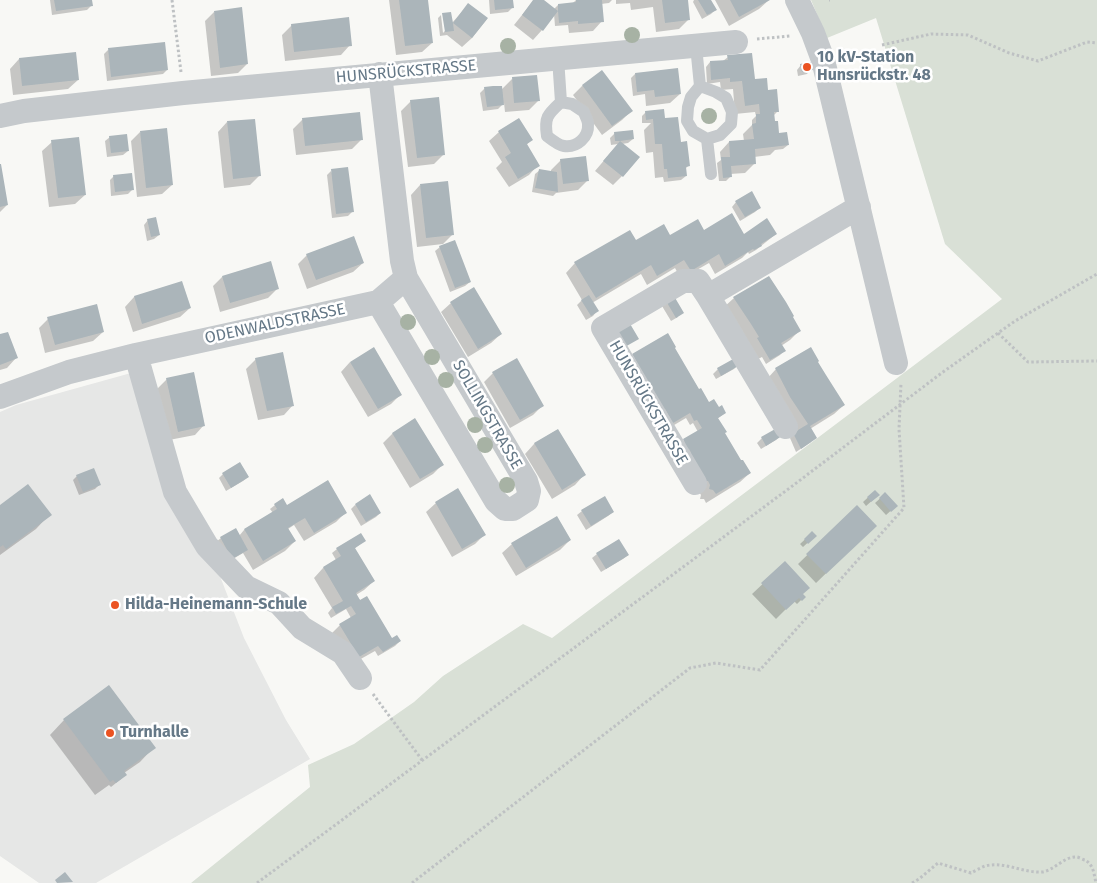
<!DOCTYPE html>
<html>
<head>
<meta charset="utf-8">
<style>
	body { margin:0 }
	canvas { display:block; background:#f8f8f5 }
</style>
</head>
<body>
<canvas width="1097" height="883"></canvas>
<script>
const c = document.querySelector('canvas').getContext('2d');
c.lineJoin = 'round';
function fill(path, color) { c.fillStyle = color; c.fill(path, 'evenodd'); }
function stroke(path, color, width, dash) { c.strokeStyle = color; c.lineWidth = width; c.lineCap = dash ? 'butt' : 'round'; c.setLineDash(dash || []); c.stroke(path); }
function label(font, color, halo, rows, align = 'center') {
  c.font = font + ' "Fira Sans",sans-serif'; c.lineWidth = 5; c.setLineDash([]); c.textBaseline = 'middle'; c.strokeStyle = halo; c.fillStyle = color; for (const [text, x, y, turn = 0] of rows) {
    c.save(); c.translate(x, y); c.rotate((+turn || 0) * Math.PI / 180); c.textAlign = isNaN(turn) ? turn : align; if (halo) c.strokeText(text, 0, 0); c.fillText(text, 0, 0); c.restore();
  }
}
const built = new Path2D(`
	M131,373l87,198 26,67 42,82 24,39 -214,124h-57l-39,-27v-444l16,-7z`);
const green = new Path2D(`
	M811,0h286v883h-906l119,-96 -2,-22 46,-21 60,-42 29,-26 80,-52 29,14 450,-339 -57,-55 -69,-226 -49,20z`);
const shadow = new Path2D(`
	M50,0h41v6l-4,4 -35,5z
	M389,0h38l5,43 -10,9 -26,3z
	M489,0h23v8l-4,4 -18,2z
	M534,0h8l12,9 4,-4 14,-1 4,-4h36l-3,3 -8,1 1,17 -9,10 -24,2 -1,-8 -13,1 -1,-12 -12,16 -9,10 -19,-15z
	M616,0h71l2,19 -10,10 -23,3 -3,-25 -22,3 -1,-7 -14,1z
	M694,0h15l6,10 -4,4 -9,5 -9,-17z
	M715,0h54l-10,9 -30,17z
	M468,5l19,14 -15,19 -10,9 -15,-12 -7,1 -2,-18 3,-3 2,18z
	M214,12l33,52 -9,9 -27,3 -6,-55z
	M292,25l58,20 -9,10 -56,6 -3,-26z
	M108,50l59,20 -4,4 -56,7 -3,-27z
	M728,57l39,34 11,20 -5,5 5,20 10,9 -5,4 -8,1 -5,5 -16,2 1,6 -10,10 -15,1 1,2 -5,5h-7l-2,-18 4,-3 -1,-8 9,-10 15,-1 -1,-7 9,-9v-5l4,-4 -1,-4 -20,2 -2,-25 -12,1 -1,-8 -13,2 -1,-17 4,-5 13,-1z
	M19,59l59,21 -10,9 -55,6 -3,-26z
	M801,65l10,4 -4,5 -9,2 -1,-6z
	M602,71l29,40 -9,9 -20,15 -29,-40 9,-9z
	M635,74l45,20 -10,9 -24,3 -1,-12 -12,2 -2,-18z
	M512,79l27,21 -10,10 -24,2 -1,-9 -6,6 -15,2 -3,-18 5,-5 16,2z
	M411,101l33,53 -10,10 -26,3 -7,-56z
	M646,112l16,8 17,23 9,23 -3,3 1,7 -5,4 -17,2 -1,-5 -8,1 -2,-26 -7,1 -2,-23 7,-7h-9v-7z
	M358,113l4,26 -10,10 -56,6 -3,-26 9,-9z
	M227,122l33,53 -10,10 -26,3 -6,-56z
	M140,132l32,53 -10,9 -25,3 -6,-56z
	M499,132l32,8 -5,5 12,20 -9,10 -20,12 -13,-19 6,-6 -13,-21z
	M615,133l18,6 -5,4 -6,1v32l-9,9 -18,-14 23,-27 -7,1 -1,-7z
	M110,137l18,14 -5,4 -16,2 -2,-16z
	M52,142l33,53 -10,9 -26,3 -7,-56z
	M561,160l26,21 -9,9 -22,3 -3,3 -21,-4 3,-18 5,-4 11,2v-2z
	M0,165l7,40 -7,7z
	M331,171l21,41 -4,4 -16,2 -5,-43z
	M114,176l18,14 -4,4 -17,2 -1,-16z
	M420,185l33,49 -10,10 -26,3 -6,-52z
	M736,202l24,5 -5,5 -15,9 -8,-14z
	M148,220l11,15 -5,4 -7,2 -3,-16z
	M704,231l39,5 33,-2 -20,16 -7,4 -1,-2 -6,6 -27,16 -6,-11 -28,16 -6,-11 -28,17 -6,-11 -49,29 5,8 -4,5 -7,4 -9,-15 5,-5 -16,-27 9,-10 61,-21z
	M440,247l30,35 -5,4 -15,6 -15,-41z
	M307,255l56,8 -10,9 -46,17 -9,-25z
	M222,277l55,12 -9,9 -48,14 -7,-26z
	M181,283l9,25 -10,9 -47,15 -8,-25 9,-10z
	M734,298l66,32 -10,10 -9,6 3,5 -4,4 -14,9 -4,-7 -6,3 -32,-53z
	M667,302l11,15 -7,4 -9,-15z
	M451,303l50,31 -10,9 -23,14 -27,-45z
	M48,319l55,13 -10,9 -48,12 -6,-25z
	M0,336l16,22 -9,10 -7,2z
	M674,348l25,42 8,12 18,11 -8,6 7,14 17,29 9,11 -10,9 -34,21 -2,-4h-4l1,-4 -27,-45 10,-10 14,-8 -5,-9 -3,2 -4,-7 -22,13 -17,-25z
	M256,359l37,46 -9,10 -26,5 -12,-51z
	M350,362l50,33 -9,9 -23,13 -27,-45z
	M817,362l27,43 -10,9 -24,15 1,13 -15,10 -6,-14 8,-7 -16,-24 -15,-28 9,-10z
	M738,364l-4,5 -18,10 -3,-5 5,-5z
	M493,373l50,32 -10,10 -23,13 -26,-46z
	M167,379l37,46 -9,10 -26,5 -12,-51z
	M415,420l27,45 -9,9 -23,14 -27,-45 9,-9z
	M777,429l3,7 -4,4 -15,9 -4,-6 5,-5z
	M557,430l27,45 -9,10 -23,14 -27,-45 9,-10z
	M223,474l25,3 -5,4 -17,10 -7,-13z
	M77,476l22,9 -4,4 -16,6 -6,-15z
	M875,491l-1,8 -8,7 -3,-4z
	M885,494l11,12 -10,9 -11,-12z
	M436,503l48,32 -9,9 -23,13 -26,-45z
	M275,505l70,8 -9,9 -32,19 -10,-16 -6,4 7,12 -10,10 -32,19 -10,-17 -15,9 -12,-20 5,-4 18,-2 5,-6 29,-17 -3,-4z
	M355,505l25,8 -4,4 -15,9 -10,-17z
	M0,506l50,8 -14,15 -36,26z
	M857,507l18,19 -59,57 -18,-19z
	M582,511l31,1 -5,4 -22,14 -9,-15z
	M812,533l3,3 -12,11 -3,-3z
	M570,540l-10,10 -44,26 -14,-23 10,-9z
	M364,541l-10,8 20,32 -10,9 -8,5 35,44 9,2 -5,5 -17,10 -3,-5 -25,14 -19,-31 9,-9 11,-7 -5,-9 -15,9 -3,-5 4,-5 -18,-30 9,-10 13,-8 -4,-7 5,-4z
	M619,541l9,14 -5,4 -22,13 -9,-14 5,-4z
	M785,563l17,31 2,3 -7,7 -3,-3 -18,18 -24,-25z
	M64,720l90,27 -14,15 -16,11 -3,6 -10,8 -2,-2 -14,10 -45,-60z`);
const building = new Path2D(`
	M54,0h38l1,6 -37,5z
	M399,0h29l5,43 -28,3z
	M494,0h19l1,8 -19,2z
	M533,0h11l14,11v-7l18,-2v-2h26l2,22 -26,2v-3l-19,2 -1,-12 -15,20 -21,-16z
	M662,0h26l2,20 -25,3z
	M698,0h13l6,10 -10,5z
	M730,0h40l-31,17z
	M468,3l20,15 -16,20 -19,-15 1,8 -9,1 -3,-19 9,-1 2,11z
	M242,7l6,57 -28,4 -6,-57z
	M349,17l3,29 -58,6 -3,-28z
	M165,42l3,28 -57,7 -3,-29z
	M76,52l3,28 -57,6 -3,-28z
	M752,53l3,26 12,-1 1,12 9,-1 2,23h-5l1,9h3l1,12 8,-1 2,13 -34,4 1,15 -25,2 1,11 -9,1 -2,-21h9l-1,-16 25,-2 -2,-15 4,-1v-9h4l-1,-10 -14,2 -3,-25 -12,1v-4l-19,2 -1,-19 18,-1 -1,-5z
	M811,62l2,8 -11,2 -2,-8z
	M678,68l3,26 -26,3 -1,-7 -17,2 -2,-19z
	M602,70l31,41 -21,15 -30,-41z
	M537,75l3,26 -26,2 -2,-26z
	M493,86h9l2,19 -17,2 -3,-20z
	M439,97l6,58 -28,3 -7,-58z
	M664,109l1,9 13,-1 3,25 6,-1 3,25 -4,1 1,9 -19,2 -1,-9h-3l-2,-25h-7l-2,-25 -7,1 -1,-9z
	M360,112l3,28 -58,6 -3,-28z
	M519,118l14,22 -6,4 13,22 -22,13 -13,-22 6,-4 -13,-22z
	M255,119l6,57 -28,3 -6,-58z
	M167,128l6,57 -27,3 -6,-57z
	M633,130l1,9 -14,2 20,16 -17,20 -20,-16 17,-20h-5l-1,-9z
	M127,134l2,17 -18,2 -2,-17z
	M79,137l7,58 -28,3 -7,-58z
	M586,156l3,25 -26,3 -3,-25z
	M0,164h1l7,41 -8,2z
	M348,167l6,45 -18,2 -5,-45z
	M539,169l18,3 1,20 -23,-4z
	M132,173l2,17 -19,2 -2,-17z
	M448,181l6,54 -28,3 -6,-54z
	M752,191l9,17 -16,9 -10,-16z
	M732,213l12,21 23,-16 10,16 -16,10 1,2 -8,4 -1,-1 -28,17 -6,-12 -28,17 -7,-11 -27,16 -6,-11 -55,33 -22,-36 56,-32 6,10 28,-16 6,11 28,-16 6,11z
	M156,217l4,18 -9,2 -4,-18z
	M354,236l10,27 -48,17 -10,-26z
	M455,240l16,42 -16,6 -16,-42z
	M271,261l8,28 -49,14 -8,-27z
	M769,276l17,26 8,14 -1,1 8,14 -20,12 5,8 -16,9 -13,-22 2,-1 -8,-13 -18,-27z
	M182,281l9,27 -49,16 -8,-28z
	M474,287l28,47 -24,15 -28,-47z
	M589,295l10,16 -8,5 -10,-16z
	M674,296l10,17 -8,5 -10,-17z
	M97,304l7,28 -49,13 -8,-28z
	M629,322l10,17 -16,9 -10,-16z
	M8,332l10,26 -18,7v-31z
	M668,333l8,14 -1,1 24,41 2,-1 8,14 5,-3 5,8 3,-2 4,8 -8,5 9,14 -2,1 16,27h2l8,13 -35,21 -3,-4 -4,-1 1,-4 -2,-4h-2l-16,-27 1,-1 -2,-4 -5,-1 1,-5 -2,-4 19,-11 -5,-8 -3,1 -4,-8 -17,10 -8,-14 -1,1 -32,-56z
	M374,347l28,48 -24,14 -28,-47z
	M811,347l8,14 -1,1 8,13 19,30 -35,21 7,12 -16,11 -8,-16 15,-9 -18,-27 -15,-29z
	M283,352l11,54 -27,5 -12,-53z
	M517,358l27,48 -24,14 -28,-48z
	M735,358l5,7 -19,11 -4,-8z
	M194,372l11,54 -27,6 -12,-54z
	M415,418l29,47 -24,14 -28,-46z
	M777,428l5,8 -16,10 -5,-9z
	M558,429l28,46 -24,15 -28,-47z
	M240,462l9,15 -18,11 -9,-15z
	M94,468l7,17 -18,7 -7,-17z
	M328,480l19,33 -33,20 -9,-15 -17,10 8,13 -33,20 -19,-32 33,-20 -3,-5 9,-6 4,7z
	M28,484l24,31 -46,34 -3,-4 -3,2v-42z
	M458,488l28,47 -24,14 -27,-47z
	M875,490l5,5 -9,7 -4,-5z
	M885,492l13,14 -7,6 -12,-14z
	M370,494l11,19 -15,9 -11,-18z
	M605,496l9,16 -23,14 -10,-16z
	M857,505l20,21 -51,48 -20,-20z
	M557,516l14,24 -45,28 -15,-25z
	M236,528l12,22 -16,9 -12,-22z
	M812,531l5,5 -9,8 -4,-5z
	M361,533l5,8 -11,7 20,33 -19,12 4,7 7,-4 25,42 5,-3 4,6 -18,11 -5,-6 -19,11 -20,-33 17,-10 -5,-8 -15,8 -4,-7 11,-6 -20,-34 18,-11 -5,-8z
	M619,539l10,16 -23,14 -10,-16z
	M785,561l25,27 -7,6 3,3 -4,4 -3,-3 -13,12 -25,-27z
	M109,685l47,63 -32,23 3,4 -11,8 -3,-3 -3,2 -47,-63z
	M65,872l8,10 -16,1 -2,-3z`);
const path = new Path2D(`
	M172,0l9,72
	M829,0h1
	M757,39l33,-3
	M882,45l49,-11 37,1 41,18 29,8 49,-19 10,1
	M998,333l30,29 69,-1
	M373,694l49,66
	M257,883l534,-396 152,-115 72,-51 82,-47
	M412,883l278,-215 26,-5 44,7 144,-162 -5,-79 2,-46
	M912,883l7,-4 19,-16 33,10c4,-2 9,-5 14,-7 19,-5 38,7 57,6 13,-2 22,-16 35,-15 1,0 7,3 8,3 9,5 9,15 11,23`);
const lane = new Path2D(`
	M696,46l4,40 -9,11 -3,10 -1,14 6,10 14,8 4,35
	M558,58l3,44c-13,12 -17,15 -14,34 5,4 11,9 17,10 13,2 25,-9 24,-22 0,-4 -3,-8 -4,-12l-12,-8 -11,-2
	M700,86l16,6 10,6 6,14 -1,12 -11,11 -13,4`);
const street = new Path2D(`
	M797,0l16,33 10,27 73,303
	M0,116l24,-5 159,-18 553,-51
	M708,296l78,131
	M378,302l118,199 9,8h8l14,-9 2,-9 -3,-10 -120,-203 -4,-17 -22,-187
	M136,355l39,137 32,54 39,41 33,16 23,25 41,25 17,25
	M0,397l69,-25 67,-17 242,-53 28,-24
	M695,483l-92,-155 80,-47h15l10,15 151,-89`);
const trees = [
	[632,35],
	[508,46],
	[709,116],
	[408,322],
	[432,357],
	[446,380],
	[475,425],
	[485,445],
	[507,485]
];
const markers = [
	[807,67,5,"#eb5322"],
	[115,605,5,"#eb5322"],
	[110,733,5,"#eb5322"]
];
const poiNames = [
	["10 kV-Station",817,58],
	["Hunsrückstr. 48",817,76],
	["Hilda-Heinemann-Schule",125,605],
	["Turnhalle",120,733]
];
const streetNames = [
	["HUNSRÜCKSTRASSE",406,72,-5],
	["ODENWALDSTRASSE",275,324,-12],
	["HUNSRÜCKSTRASSE",648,403,60],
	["SOLLINGSTRASSE",487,415,60]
];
fill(built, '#e6e7e6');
fill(green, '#d9e0d6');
fill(shadow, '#0003');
fill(building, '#abb5ba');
stroke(path, '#bec1c3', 3, [2.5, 2.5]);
stroke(lane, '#c5c9cc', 12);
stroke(street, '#c5c9cc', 24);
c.fillStyle = '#a7b2a4';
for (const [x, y] of trees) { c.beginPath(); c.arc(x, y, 8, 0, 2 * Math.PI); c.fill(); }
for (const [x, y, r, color] of markers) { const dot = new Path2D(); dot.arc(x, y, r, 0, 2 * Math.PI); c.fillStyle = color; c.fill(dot); stroke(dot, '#fff', 2); }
label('bold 16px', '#657887', '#fff', poiNames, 'left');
label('16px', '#657887', '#fff', streetNames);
</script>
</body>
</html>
